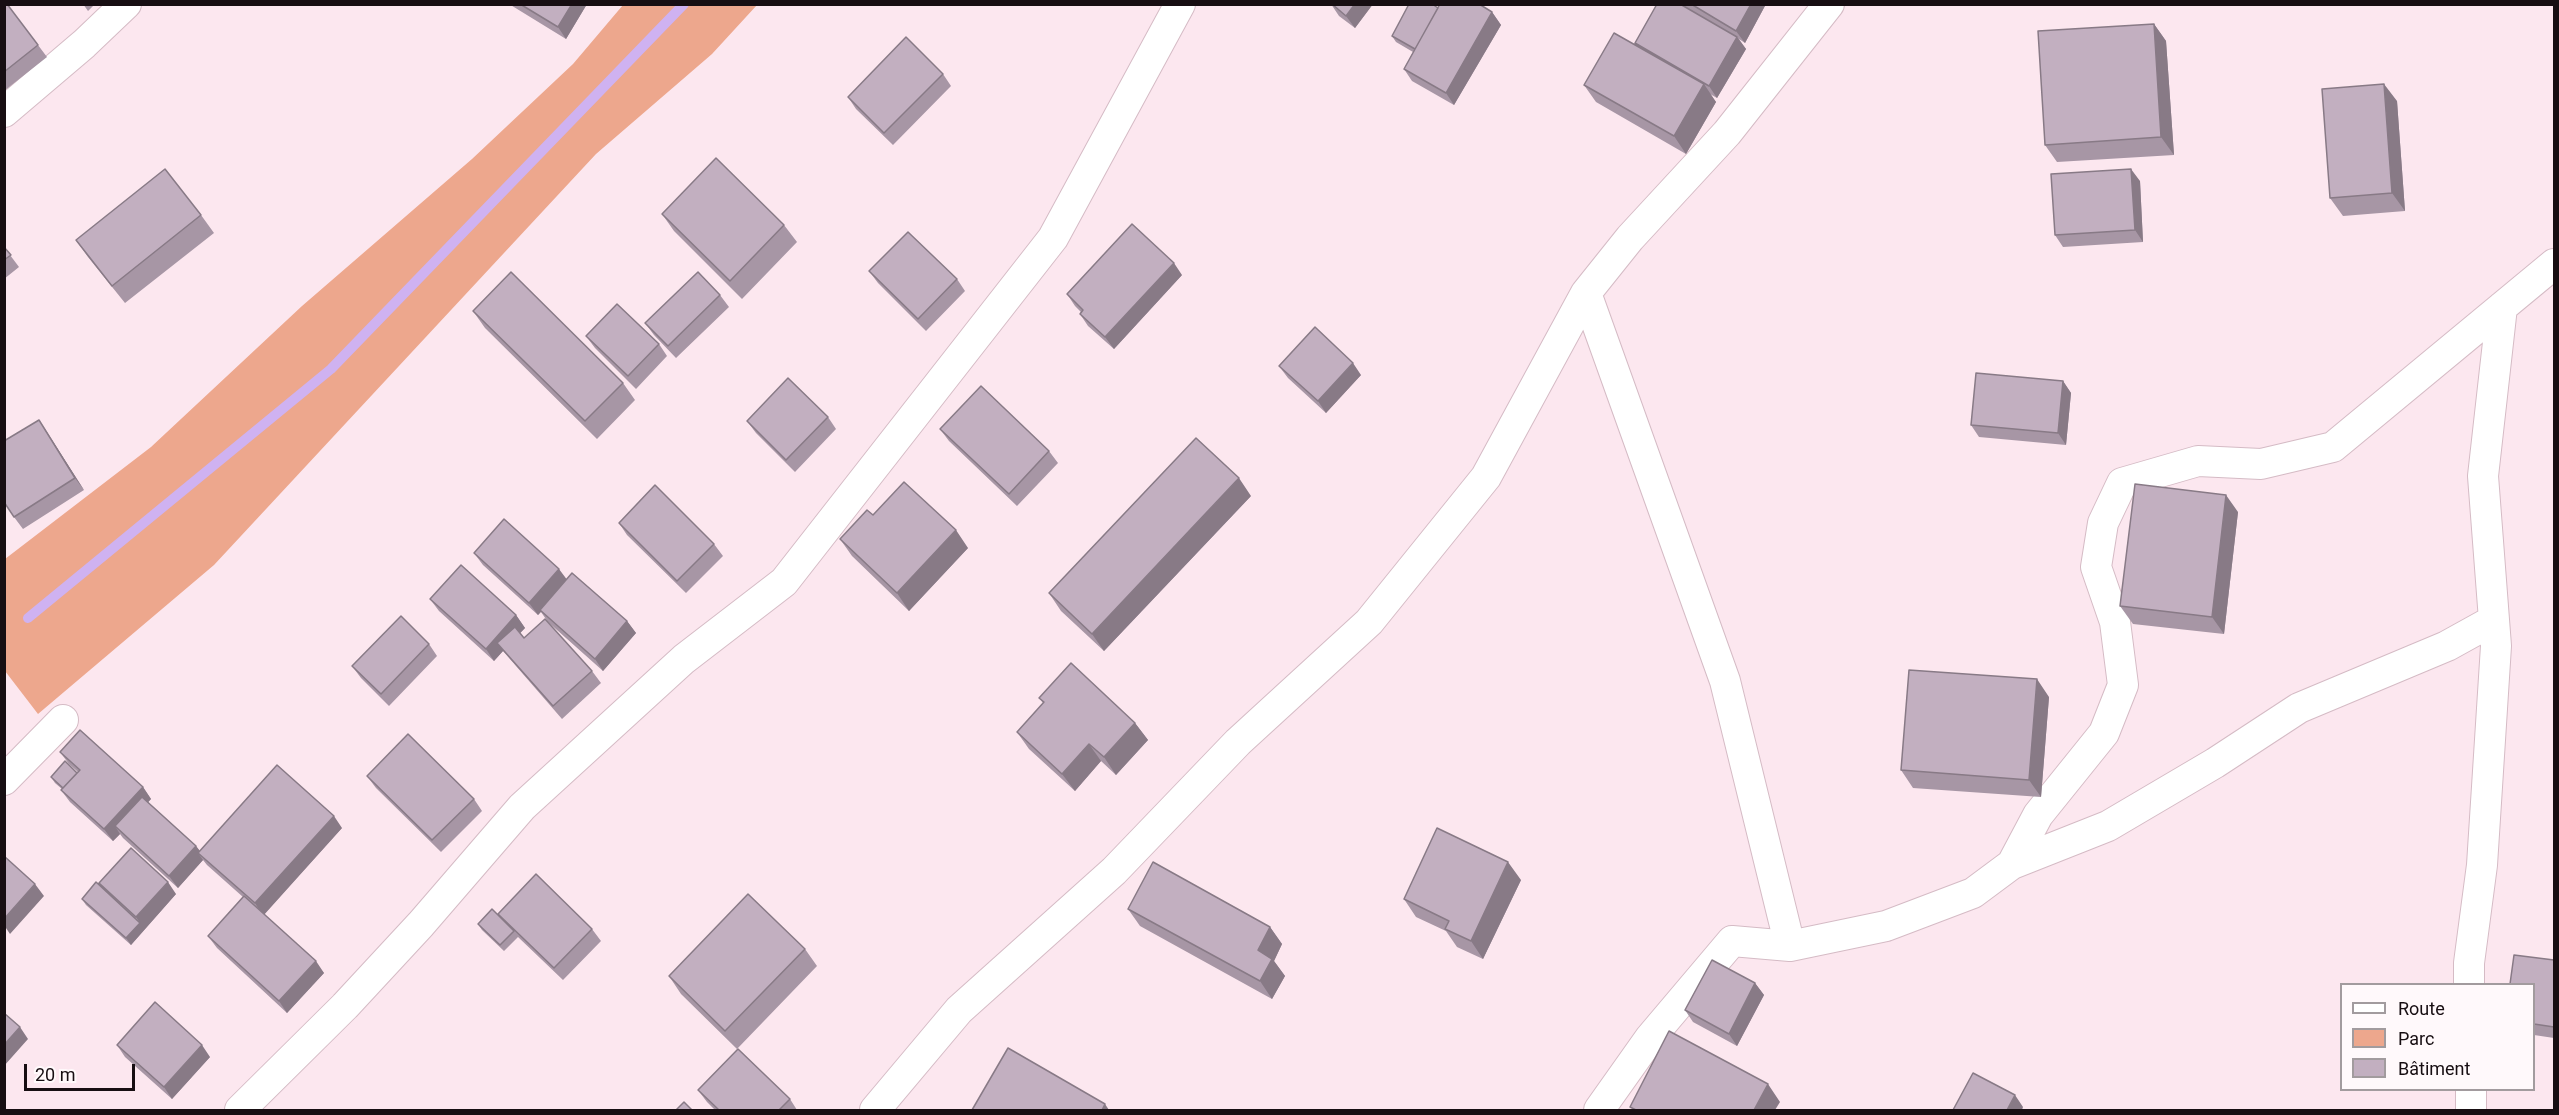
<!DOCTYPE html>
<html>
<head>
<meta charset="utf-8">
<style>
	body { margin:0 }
	#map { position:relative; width:2559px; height:1115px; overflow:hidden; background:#fce7ef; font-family:Roboto,sans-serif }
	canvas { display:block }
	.frame { position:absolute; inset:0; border:6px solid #170e12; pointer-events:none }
	.legend { position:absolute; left:2340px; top:983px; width:195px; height:108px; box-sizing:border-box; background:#fff9fb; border:2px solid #a29b9e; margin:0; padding:8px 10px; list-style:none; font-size:18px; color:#170e12 }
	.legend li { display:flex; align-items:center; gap:12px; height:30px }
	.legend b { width:30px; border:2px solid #a29b9e }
	.scale { position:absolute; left:24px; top:1064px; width:111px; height:27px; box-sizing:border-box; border:3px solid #170e12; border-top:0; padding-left:8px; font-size:18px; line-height:21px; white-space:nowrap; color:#170e12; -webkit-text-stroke:4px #fff9fb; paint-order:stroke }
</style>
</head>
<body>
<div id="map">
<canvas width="2559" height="1115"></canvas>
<div class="frame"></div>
<ul class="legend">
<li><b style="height:8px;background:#fff"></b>Route</li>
<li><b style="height:16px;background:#eda78d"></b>Parc</li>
<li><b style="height:16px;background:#c2afc0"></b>Bâtiment</li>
</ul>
<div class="scale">20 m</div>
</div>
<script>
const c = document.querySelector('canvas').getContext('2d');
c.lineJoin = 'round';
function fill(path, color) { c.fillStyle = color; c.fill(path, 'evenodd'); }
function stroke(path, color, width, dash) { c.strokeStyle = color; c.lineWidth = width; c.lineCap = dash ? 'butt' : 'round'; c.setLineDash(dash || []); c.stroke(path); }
const green = new Path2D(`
	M623,5h134l-45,49 -116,100 -382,411 -176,149 -33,-43v-112l146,-112 151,-141 170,-147 101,-95z`);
const stream = new Path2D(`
	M28,618l303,-249 353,-365`);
const minor = new Path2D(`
	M4,112l80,-68 42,-40
	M1586,293l139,388 65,265
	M4,780l59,-60
	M2012,864l96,-38 107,-63 84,-55 148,-62 47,-26
	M2469,984v-21l13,-98 14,-219 -13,-170 19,-169
	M2471,1090v20
	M240,1110l105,-104 76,-82 101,-117 162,-148 100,-77 269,-344 127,-234
	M875,1110l84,-100 155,-139 124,-129 131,-120 117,-145 100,-184 44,-55 97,-105 102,-129
	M1599,1110l51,-72 82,-97 58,5 96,-20 87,-33 39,-29 26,-49 66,-82 19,-48 -8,-63 -19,-55 7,-44 19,-40 76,-22 63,3 72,-17 221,-183`);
const wall = new Path2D(`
	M4,4l34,41 9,12 -43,34z
	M83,4h12l-7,7z
	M509,4h78l-21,35z
	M1331,4h42l-18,24 -16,-12z
	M1657,4h109l-21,39 -6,-4 7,10 -29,49 -7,-4 6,8 -30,52 -90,-52 -12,-17 53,-39 -2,-3z
	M1438,8l54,4 9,13 -47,80 -42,-24 -8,-12 9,-17 -17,-10 -4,-6z
	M2154,24l12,17 8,114 -117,7 -12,-17z
	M943,74l8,12 -58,59 -37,-36 -8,-12z
	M2397,101l8,110 -62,5 -13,-18z
	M2140,181l3,61 -80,5 -8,-12z
	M662,214l122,11 13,17 -55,57 -68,-68z
	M201,215l13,18 -89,70 -37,-46 -12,-17z
	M4,247l15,20 -15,12z
	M869,271l88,8 8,12 -39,40 -48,-48z
	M1182,275l-68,74 -26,-23 -8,-12 1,-2 -6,-6 -8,-12z
	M720,295l9,12 -53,51 -22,-23 -9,-12z
	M473,311l150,72 12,17 -38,39 -112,-111z
	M586,336l73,8 8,12 -31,33 -41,-41z
	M1279,366l82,9 -35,38 -38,-35z
	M2063,381l8,12 -5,52 -87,-8 -8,-12z
	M828,417l8,12 -41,43 -39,-39 -9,-12z
	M39,420l45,70 -61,39 -9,-12z
	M940,429l109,22 9,12 -41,43 -68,-65z
	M1251,496l-147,155 -43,-40 -12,-18z
	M2238,512l-14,122 -91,-10 -13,-18z
	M873,515l95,33 -59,63 -57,-55 -12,-17z
	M619,523l95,21 9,12 -37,37 -59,-58z
	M474,553l92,26 61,42 9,12 -33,38 -55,-49 -7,-10 -3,3 -55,-50z
	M430,599l86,16 9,13 -5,5 4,5 68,33 9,12 -39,36 -59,-68 -9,10 -55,-50z
	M429,644l8,12 -48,50 -28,-28 -9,-12z
	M2049,697l-8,100 -128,-9 -12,-18z
	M1039,698l96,25 13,17 -32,35 -15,-14 -26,30 -46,-42 -12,-17 26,-29z
	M60,752l83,35 8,12 -3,3 48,44 4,5 142,-23 -78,86 60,59 -37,40 -70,-65 -9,-12 35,-39 -36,-32 -4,-5 -25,28 -55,-50 -3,-4 -7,7 -43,-39 -9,-12 1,-1 -7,-6 -4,-6 27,-5 -9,-8z
	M367,776l107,23 8,12 -41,41 -65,-64z
	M1521,880l-38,79 -26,-12 -11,-16 -30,-14 -12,-18z
	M99,883l77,11 -45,51 -45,-40 -4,-6 21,-11z
	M1128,909l142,18 12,17 -8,17 11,15 -13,23 -132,-73z
	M498,914l94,15 9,12 -38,39 -45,-43 -14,14 -22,-21 -4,-6 23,-6z
	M805,949l12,17 -80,83 -56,-55 -12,-18z
	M2554,960v78l-20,-3v-51z
	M1755,983l9,12 -27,51 -44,-24 -8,-12z
	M117,1045l93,12 -38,42 -47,-42z
	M698,1090l92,9 7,11h-82l-8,-8z`);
const shadedWall = new Path2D(`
	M572,4h15l-21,35 -8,-12z
	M1355,4h18l-18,24 -9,-12z
	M1751,4h15l-21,39 -9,-12z
	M1492,12l9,13 -47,80 -8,-12z
	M2154,24l12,17 8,114 -13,-18z
	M1737,37l9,12 -29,49 -8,-12z
	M1704,84l12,18 -30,52 -12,-18z
	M2384,84l13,17 8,110 -13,-18z
	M2131,169l9,12 3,61 -8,-12z
	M1174,263l8,12 -68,74 -9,-12z
	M1353,363l8,12 -35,38 -8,-12z
	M2063,381l8,12 -5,52 -8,-12z
	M39,420l8,12 37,58 -9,-12z
	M1239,478l12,18 -147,155 -12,-17z
	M2226,495l12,17 -14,122 -12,-17z
	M956,530l12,18 -59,63 -12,-18z
	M559,569l9,12 -30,34 -9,-12z
	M516,615l9,13 -22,23 -6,-8 6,8 -9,10 -8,-12z
	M627,621l9,12 -33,38 -8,-12z
	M2037,679l12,18 -8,100 -12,-17z
	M1135,723l13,17 -32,35 -12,-18z
	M1089,744l12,17 -26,30 -13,-17z
	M143,787l8,12 -30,33 -6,-6 5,8 -7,7 -9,-12z
	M334,816l8,12 -79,88 -8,-13z
	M196,846l9,12 -7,-5 5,7 -25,28 -9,-12z
	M1508,862l13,18 -38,79 -12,-18z
	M168,882l8,12 -45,51 -5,-7 14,-15 -4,-6z
	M35,884l9,12 -34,38 -6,-9v-6z
	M1270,927l12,17 -8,17 11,15 -13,23 -12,-18 -2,-31z
	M316,961l8,12 -37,40 -8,-12z
	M1755,983l9,12 -27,51 -8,-12z
	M20,1027l8,12 -24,27v-21z
	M202,1045l8,12 -38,42 -8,-12z
	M1768,1084l12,18 -5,8h-21z
	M2015,1095l8,12 -1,3h-15z
	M1105,1104l4,6h-7z`);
const building = new Path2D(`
	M4,4h3l31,41 -34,27z
	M520,4h52l-14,23z
	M1332,4h23l-9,12z
	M1409,4h23l6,4 -23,41 -23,-13z
	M1440,4h39l13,8 -46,81 -42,-24z
	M1657,4h23l57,33 -28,49 -74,-43z
	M1691,4h60l-15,27z
	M2154,24l7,113 -116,8 -7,-114z
	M1614,33l90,51 -30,52 -90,-51z
	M906,37l37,37 -59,59 -36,-36z
	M2384,84l8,109 -62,5 -8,-109z
	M716,158l68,67 -54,56 -68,-67z
	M165,169l36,46 -89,71 -36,-46z
	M2131,169l4,61 -80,5 -4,-61z
	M1132,224l42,39 -69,74 -25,-23 3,-4 -16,-16z
	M908,232l49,47 -39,40 -49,-48z
	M4,247l7,8 -7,5z
	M511,272l112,111 -38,38 -112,-110z
	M698,272l22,23 -52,51 -23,-23z
	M617,304l42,40 -31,32 -42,-40z
	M1315,327l38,36 -35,38 -39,-35z
	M1976,373l87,8 -5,52 -87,-8z
	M788,378l40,39 -42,43 -39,-39z
	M981,386l68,65 -40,43 -69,-65z
	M39,420l36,58 -61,39 -10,-15v-61z
	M1196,438l43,40 -147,156 -43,-41z
	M904,482l52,48 -59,63 -57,-54 27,-29 6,5z
	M2135,484l91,11 -14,122 -92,-11z
	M655,485l59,59 -37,37 -58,-58z
	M504,519l55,50 -30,34 -55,-50z
	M461,565l55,50 -30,34 -56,-50z
	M572,573l55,48 -32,38 -55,-49z
	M401,616l28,28 -48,50 -29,-28z
	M545,619l47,52 -39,35 -56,-63 18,-16 9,11z
	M1071,663l64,60 -31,34 -15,-13 -27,30 -45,-42 27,-30 -5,-4z
	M1909,670l128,9 -8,101 -128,-10z
	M80,730l63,57 -39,42 -43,-39 19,-20 -20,-18z
	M408,734l66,65 -42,41 -65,-64z
	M65,761l12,12 -14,15 -12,-11z
	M277,765l57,51 -79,87 -57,-50z
	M142,797l54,49 -27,30 -54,-50z
	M1437,828l71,34 -37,79 -26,-12 4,-8 -45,-22z
	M131,848l37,34 -32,35 -37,-34z
	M4,856l31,28 -31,35z
	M1153,862l117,65 -12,23 14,9 -12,22 -132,-72z
	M536,874l56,55 -38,39 -56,-54z
	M96,882l44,41 -14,15 -44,-39z
	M748,894l57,55 -80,82 -56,-55z
	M244,896l72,65 -37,40 -71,-65z
	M492,909l22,22 -14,14 -22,-21z
	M2514,955l40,5v67l-20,-3v-40h-24z
	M1712,960l43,23 -26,51 -44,-24z
	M155,1002l47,43 -38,42 -47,-42z
	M4,1013l16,14 -16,18z
	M1669,1031l99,53 -14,26h-118l-6,-3z
	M1008,1048l97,56 -3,6h-130z
	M738,1049l52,50 -11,11h-60l-21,-20z
	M1973,1073l42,22 -8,15h-54z
	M684,1102l8,8h-16z`);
fill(green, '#eda78d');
stroke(stream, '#cfb2f1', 10);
stroke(minor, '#d5bbc5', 32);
stroke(minor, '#fff', 30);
fill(wall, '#a796a5');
fill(shadedWall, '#887a86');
fill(building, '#c2afc0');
stroke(building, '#887a86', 1.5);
</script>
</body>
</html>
